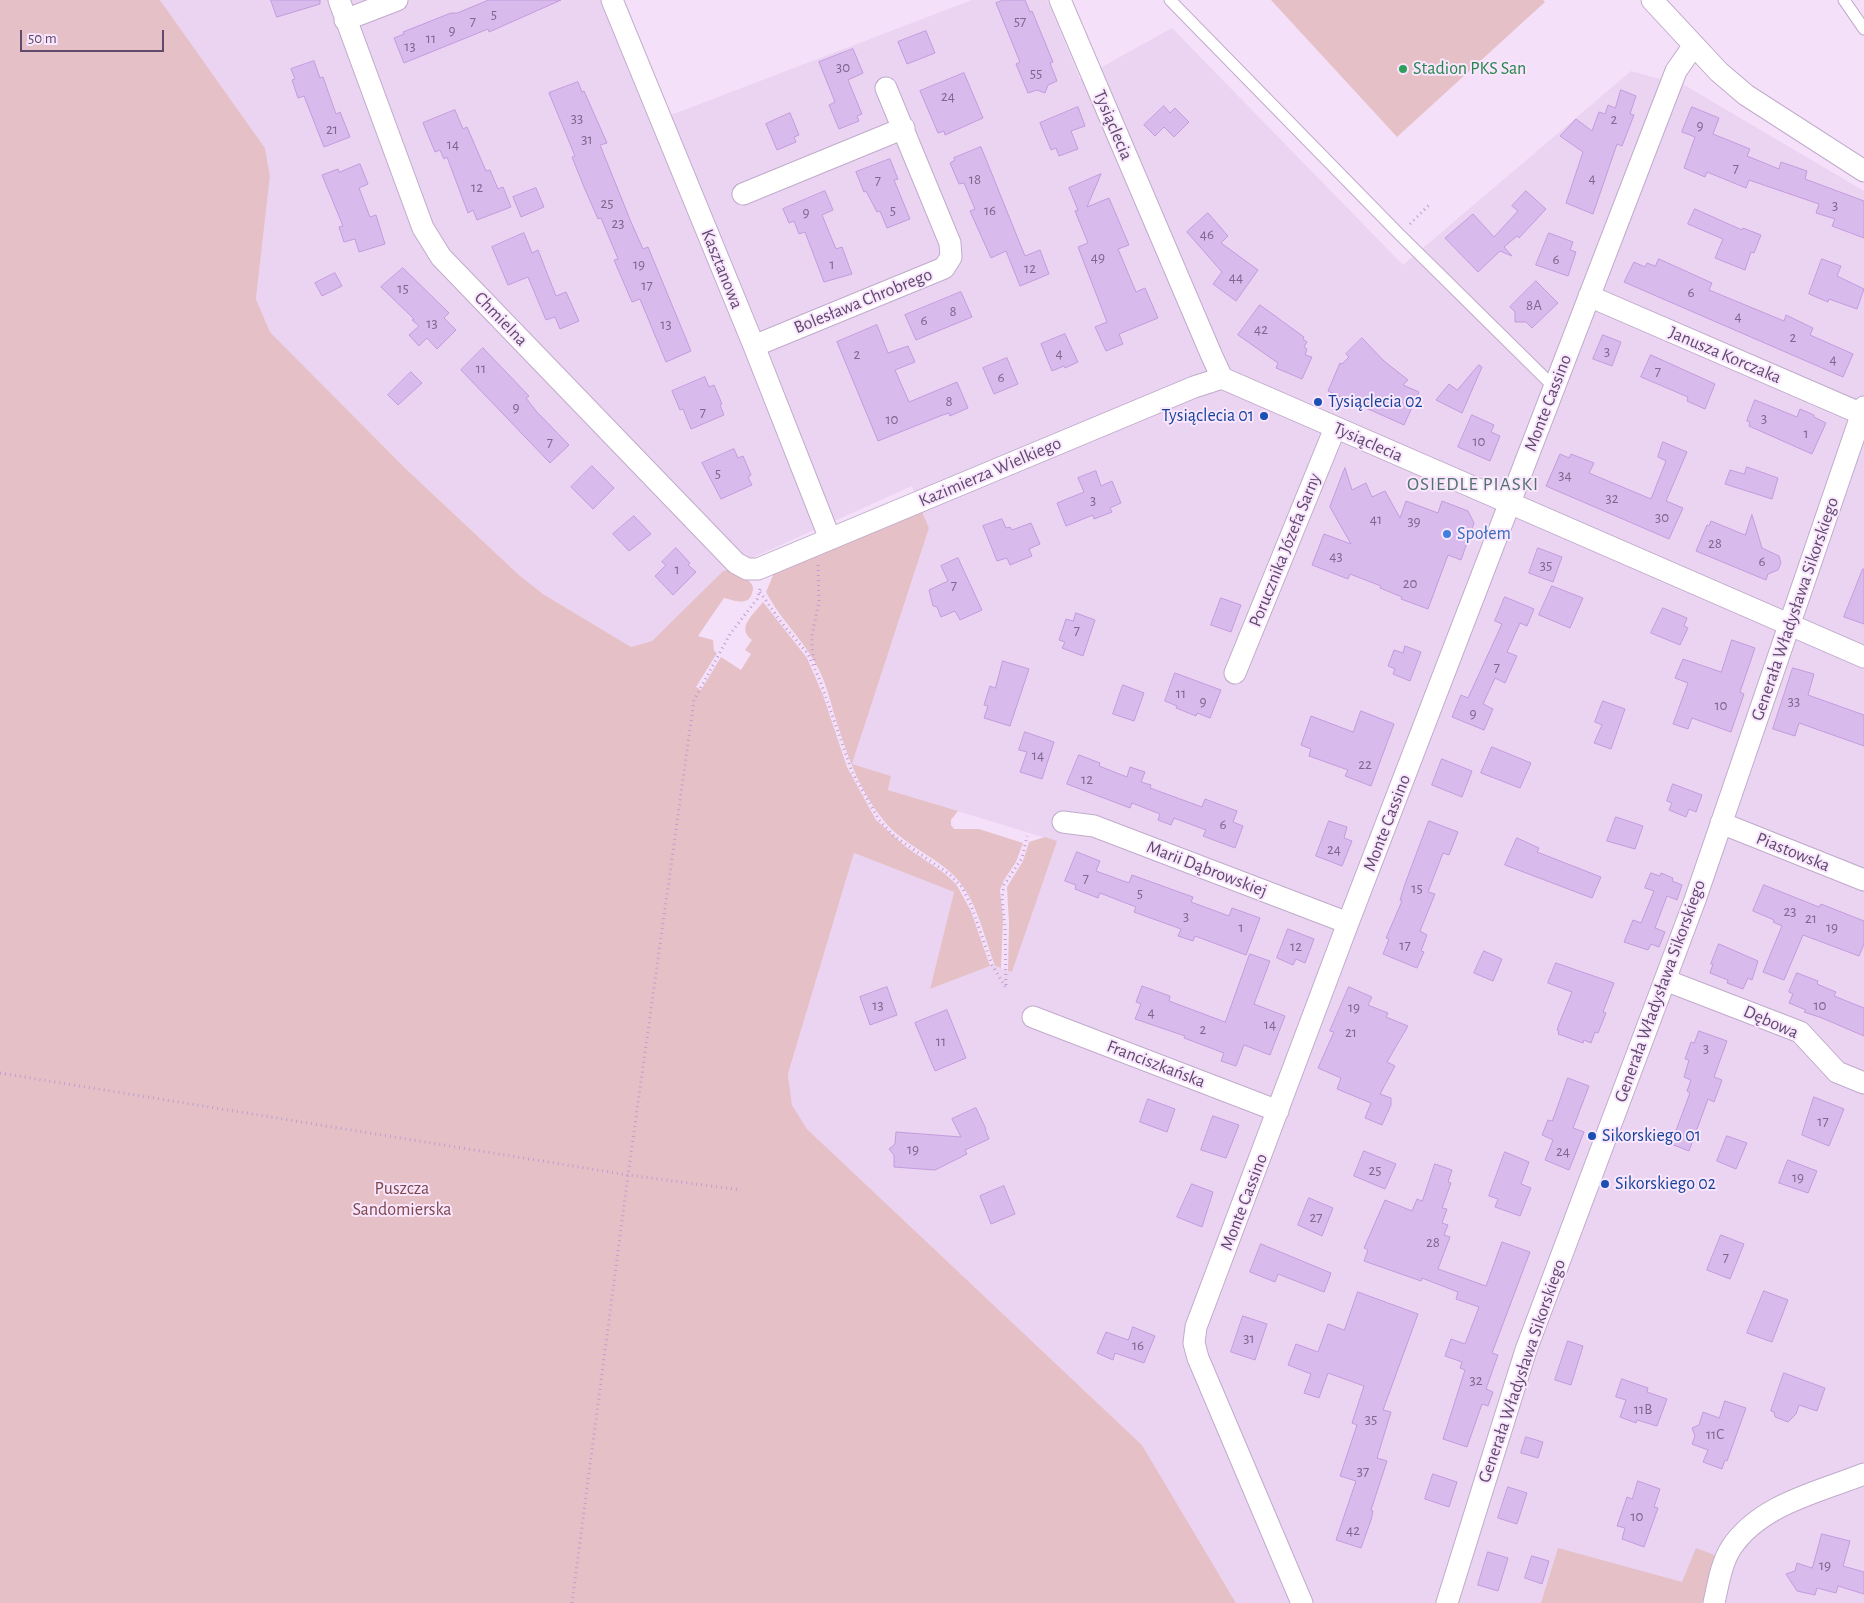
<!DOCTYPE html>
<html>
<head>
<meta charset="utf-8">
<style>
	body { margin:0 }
	#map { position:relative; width:1864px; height:1603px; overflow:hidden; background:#f5e0fa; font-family:"Alegreya Sans",sans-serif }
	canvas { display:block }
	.scale { position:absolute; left:20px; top:30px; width:144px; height:22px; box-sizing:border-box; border:2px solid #5f4a6e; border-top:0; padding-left:6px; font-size:15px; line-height:18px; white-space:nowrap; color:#5f4a6e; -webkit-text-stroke:4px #f9e6fd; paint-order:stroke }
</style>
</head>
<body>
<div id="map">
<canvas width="1864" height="1603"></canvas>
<div class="scale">50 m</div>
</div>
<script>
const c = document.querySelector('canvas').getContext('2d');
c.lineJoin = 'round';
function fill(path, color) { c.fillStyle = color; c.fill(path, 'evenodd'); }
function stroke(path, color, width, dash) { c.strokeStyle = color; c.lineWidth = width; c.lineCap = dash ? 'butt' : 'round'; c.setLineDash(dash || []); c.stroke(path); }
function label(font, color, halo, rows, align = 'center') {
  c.font = font + ' "Alegreya Sans",sans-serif'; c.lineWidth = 4; c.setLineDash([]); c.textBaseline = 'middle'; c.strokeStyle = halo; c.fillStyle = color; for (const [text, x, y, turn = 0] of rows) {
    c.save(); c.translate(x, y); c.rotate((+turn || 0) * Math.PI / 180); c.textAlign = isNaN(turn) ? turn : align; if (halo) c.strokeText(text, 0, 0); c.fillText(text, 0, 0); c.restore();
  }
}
const residential = new Path2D(`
	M160,0h451l52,118 309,-118h75l33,79 92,-51 231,237 228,-194 55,15 178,105v1412h-628l-94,-158 -335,-316 -15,-24 -4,-31 66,-221 100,39 -24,97 62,-24 20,7 44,-131 -168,-51 3,-14 -39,-12 77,-236 -17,-42 -189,85 -71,70 -21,6 -88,-53 -24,-19 -114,-107 -135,-136 -14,-33 14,-123 -5,-28z`);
const green = new Path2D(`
	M0,0h160l105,148 5,28 -14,123 14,33 135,136 114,107 24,19 88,53 21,-6 71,-70 6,-2c6,6 15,7 21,13 3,3 4,7 2,11 -3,14 -19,7 -28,5l-26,38 15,4 1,11 3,2 -21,34 5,3 20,-33 20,13 10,-16 -6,-4 7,-10c-17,-12 3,-27 11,-38l44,56 16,37 24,72 29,53 30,27 38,26 12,11 15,27 19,55 -60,23 24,-97 -100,-39 -66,221 4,31 15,24 335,316 94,158h-1236z
	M1271,0h272l2,2 -148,135z
	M921,509l8,19 -77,236 39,12 -3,14 70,21 -7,9v5l3,4h25l44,14 -7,19 -12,18 -4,10 3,29 -2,49 -6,-2c-12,-32 -19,-72 -46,-95 -22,-19 -51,-30 -68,-54 -19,-24 -32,-56 -41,-85 -7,-19 -11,-40 -19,-58 -14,-31 -40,-53 -55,-82l8,-19z
	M1045,837l12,4 -45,131 -4,-1 1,-47 -2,-37 16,-26 6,-19z
	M1558,1548l124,34 14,-34 21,8 -15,47h-161z`);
const building = new Path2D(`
	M271,0h49v4l-43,13z
	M489,0h72l-72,32 -1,-3 -84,34 -10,-25 10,-4 -1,-2 48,-19h6z
	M1004,0h21l5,12 2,-1 21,51 -3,1 7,18 -9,4 -3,8 -8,-3 -9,3 -12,-29 4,-2 -24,-59z
	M926,31l9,22 -28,11 -9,-22z
	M853,49l10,24 -15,7 14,34 -5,2 2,5 -20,8 -10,-24 6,-3 -16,-40z
	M314,61l6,17 3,-1 13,37 4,-2 10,25 -26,10 -20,-51 -6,2 -6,-18 3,-1 -4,-10z
	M964,73l19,45 -38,17 -1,-4 -6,2 -18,-42z
	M578,82l4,10 2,-1 23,52 -7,2 31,77 12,27 5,-2 43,104 -25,11 -26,-63 -8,3 -18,-42 4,-1 -17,-41 -3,1 -14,-32 -12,-30 3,-1 -26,-63z
	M1621,90l15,6 -6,18 4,1 -12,31 -5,-2 -24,70 -27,-11 17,-51 -23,-16 16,-17 16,12 7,-19 6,2 3,-9 7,3z
	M1164,106l6,7 5,-5 14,14 -15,15 -10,-10 -9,9 -11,-11z
	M1078,107l7,19 -14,5 7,18 -19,7 -3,-8 -5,2 -11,-27z
	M1692,107l27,11 -6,16 37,15 -3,7 32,13 2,-7 26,9 -2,8 59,22v37l-32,-12 3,-7 -19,-6 3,-9 -70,-24 -3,8 -39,-16 -2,5 -21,-9 11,-31 -13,-5z
	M455,110l8,19 4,-2 19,44 4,-1 8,19 5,-2 8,20 -34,13 -4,-10 -5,3 -21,-56 -3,2 -4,-9 -5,2 -12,-29z
	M790,113l9,22 -5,2 2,5 -19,8 -11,-26z
	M981,147l44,109 15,-6 9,24 -29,12 -14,-35 -15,7 -21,-47 5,-2 -11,-26 -5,1 -9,-21 5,-3 -1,-2z
	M890,159l8,20 -4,1 16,39 -23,9 -7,-17 -3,1 -11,-21 -2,1 -8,-20z
	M360,164l8,20 -9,4 11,29 6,-2 9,29 -26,8 -4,-13 -11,3 -5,-15 4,-1 -21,-51 16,-6 1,3z
	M1101,174l-14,33 22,-9 20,47 -11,4 18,43 9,-4 13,30 -39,16 4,10 -17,7 -11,-24 12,-5 -29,-75 10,-4 -13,-32 3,-1 -9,-22z
	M536,188l8,19 -23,10 -8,-20z
	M825,191l8,19 -11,5 14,34 6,-2 10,27 -28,8 -19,-50 -6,2 -5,-13 -5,2 -6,-14z
	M1526,191l20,18 -27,29 -2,-2 -13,11 8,9 -12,-5 -22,21 -33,-34 28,-24 21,23 24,-26 -6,-5z
	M1695,209l47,21 1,-2 18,7 -7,18 -3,-1 -6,18 -30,-12 8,-19 -35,-15z
	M1208,213l20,23 -7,7 37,27 -22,31 -23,-17 9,-12 -35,-40z
	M524,233l8,20 6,-3 18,46 10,-4 13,29 -19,8 -5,-12 -9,3 -18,-43 -20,8 -16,-38z
	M1549,233l24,9 -3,8 6,2 -8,24 -32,-11z
	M1659,259l53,24 -3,7 75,31 2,-6 27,13 -3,7 43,19 -10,23 -219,-95 10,-20 11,5 2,-4 8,3z
	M1822,259l19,7 -4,10 27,13 -7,20 -28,-10 -1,3 -19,-8z
	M403,268l46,45 -5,5 12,12 -19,19 -10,-11 -8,8 -10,-11 10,-9 -7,-6 2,-1 -33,-32z
	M335,273l7,13 -20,10 -7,-13z
	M1536,281l22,22 -26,25 -6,-6h-11v-10l-5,-5z
	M961,292l11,25 -56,23 -11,-25z
	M1260,305l44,32 -1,2 4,3 -3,5 3,2 -2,6 7,2 -10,22 -26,-11 2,-5 -40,-28z
	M877,325l11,28 20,-7 7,16 -20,8 14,32 48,-20 11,26 -18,8 -1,-3 -9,3 -62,25 -41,-99z
	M1065,334l13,28 -13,6 -1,-2 -12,5 -11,-27z
	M1603,335l18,7 -9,24 -19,-7z
	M1362,338l22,23 24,19 -5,5 16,7 -15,33 -76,-34 12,-28 2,1 7,-7 -3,-3z
	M483,348l46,48 -3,2 10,13 33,34 -19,18 -89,-93z
	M1651,355l64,29 -10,25 -18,-8 1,-4 -47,-20z
	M1007,358l11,26 -24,10 -11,-26z
	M1479,365l3,2 -20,46 -26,-13 13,-16 8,6z
	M411,372l11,11 -24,22 -10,-10z
	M705,377l4,10 5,-2 8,19 -2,1 4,10 -33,14 -8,-20 -3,1 -8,-19z
	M1755,400l42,17 3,-8 14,6v2l12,6 -14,31 -63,-28 1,-4 -3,-1z
	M1472,415l22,10 -3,7 9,4 -10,25 -32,-14z
	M1663,442l24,10 -21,49 17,7 -14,31 -123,-53 14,-32 9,4 2,-4 23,9 -5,10 62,26 15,-38 -8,-4z
	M734,449l4,9 5,-2 8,19 -3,2 4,8 -31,14 -19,-36z
	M592,466l22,22 -21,21 -22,-22z
	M1747,467l31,11 -6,21 -47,-15 5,-14 14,4z
	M1345,468l7,22 14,-7 6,14 13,-6 15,27 6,-17 32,12 4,-12 26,10 6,12 -13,37 -13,-5 -20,54 -27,-10 1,-2 -22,-9 1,-2 -31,-12 -2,5 -36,-14 12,-31 27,10 -21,-37z
	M1096,471l5,15 11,-5 9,22 -11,5 2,4 -18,7 -1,-4 -27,11 -9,-23 27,-11 -6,-14z
	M1752,515l10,33 17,8 2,7 -3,7 -10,4 -2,6 -70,-29 11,-26 2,1 2,-5 34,14z
	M634,516l17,18 -22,17 -16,-17z
	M1002,519l4,9 4,-1 2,3 19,-7 9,21 -11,5 3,7 -22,9 -3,-7 -10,3 -14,-35z
	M676,548l14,15 -2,2 8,7 -23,23 -18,-19 11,-11 -4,-3z
	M1538,548l24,9 -9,25 -24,-9z
	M958,558l24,52 -22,10 -5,-9 -14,6 -4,-10 -4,-1 -4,-16 19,-9 -7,-15z
	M1863,569h1v55l-20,-7z
	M1552,586l31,12 -13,30 -31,-13z
	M1505,597l29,12 -7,17 -7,-3 -13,29 10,4 -12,27 -10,-5 -12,26 10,5 -9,21 -32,-13 9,-22 7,3 34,-74 -7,-3z
	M1221,598l20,7 -10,27 -20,-7z
	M1663,608l24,10 -3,8 4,2 -8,17 -29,-12z
	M1076,613l19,7 -12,36 -21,-8 3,-6 -6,-2 7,-21 7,2z
	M1732,640l23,8 -15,44 4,2 -13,38 -39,-14 -4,11 -15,-5 15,-41 -13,-5 8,-19 38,13z
	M1405,646l16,6 -11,29 -17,-7 2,-5 -7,-3 6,-16 9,3z
	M1003,661l26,8 -19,57 -26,-8 4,-12 -4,-1 6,-19 5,2z
	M1793,668l21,6 -6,21 56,20v31l-65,-23 -4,13 -22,-7z
	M1175,673l46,17 -11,28 -13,-5 -1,3 -20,-8 1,-2 -12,-5z
	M1123,685l21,8 -10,28 -21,-7z
	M1603,701l22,8 -14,40 -17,-6 8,-18 -7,-3z
	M1361,711l33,13 -23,62 -26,-10 3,-6 -39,-14 2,-7 -10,-4 10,-29 42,16z
	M1025,732l29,10 -12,37 -22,-7 7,-20 -8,-2z
	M1492,747l39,16 -11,25 -39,-15z
	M1079,755l21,8 -1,3 28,11 3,-10 15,5 -4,10 10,3 -1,3 52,19 3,-8 32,12 -4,11 10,4 -8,22 -32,-12 3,-6 -32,-12 -3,7 -13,-5 2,-6 -28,-11 -2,5 -63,-24z
	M1442,759l30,12 -10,26 -30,-12z
	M1673,784l29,11 -6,17 -7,-3 -3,8 -17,-7 3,-7 -5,-2z
	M1616,817l27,9 -8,23 -28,-8z
	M1329,821l18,6 -3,11 8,3 -10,25 -26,-10z
	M1429,821l29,11 -9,23 -6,-2 -15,39 7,2 -15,37 7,4 -6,16 3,1 -7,16 -34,-14 6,-15 -3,-1 16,-37 -2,-1 5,-16z
	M1517,838l22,10 -2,4 64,25 -9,21 -87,-33z
	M1077,852l23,9 -4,10 33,12 3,-8 61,22 -2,5 38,14 3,-8 28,10 -14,37 -51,-19 -2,5 -15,-5 3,-7 -47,-17 2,-5 -36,-14 -2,5 -23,-9 1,-4 -11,-4z
	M1651,873l9,3 1,-3 12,5 -1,3 10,4 -5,15 -10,-4 -12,32 10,4 -6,15 -8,-3 -3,6 -24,-8 9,-22 8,3 13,-32 -9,-3z
	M1764,885l55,22 2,-3 43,17v23l-5,12 -56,-21 -19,45 -21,-8 19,-46 -9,-4 1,-2 -21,-9z
	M1288,929l26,10 -9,24 -9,-4 -3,6 -16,-7z
	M1719,944l39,17 -6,19 -4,-2 -5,11 -16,-6 1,-3 -18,-7 3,-9h-2z
	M1484,951l18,8 -9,22 -19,-8z
	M1250,954l20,7 -16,43 31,12 -15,39 -26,-10 -8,21 -15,-5 3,-8 -40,-15 1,-2 -50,-17 6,-15 -5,-2 6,-16 28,10 -1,5 56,21z
	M1556,963l58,20 -11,29 3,1 -8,20 -3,-1 -4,11 -7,-3 -1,3 -25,-9 1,-3 -2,-1 2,-6 13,-32 -24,-9z
	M1797,973l21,8 -1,3 19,8 -2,4 30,12v28l-42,-18 -18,-6 2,-2 -17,-7 4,-9 -4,-2z
	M887,987l10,28 -27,10 -10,-28z
	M1349,987l23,10 -4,8 20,8 -2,4 22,9 -21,36 8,4 -15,28 11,4v7l-9,20 -17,-7 6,-15 -34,-14 4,-11 -23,-10 16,-36 -4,-1z
	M947,1010l19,48 -31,13 -20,-48z
	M1699,1031l28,10 -13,36 8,3 -8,22 -6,-3 -19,52 -18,-7 19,-51 -3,-2 4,-11 -7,-3 5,-17 -4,-1 6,-17 3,1z
	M1568,1078l21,8 -16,42 11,4 -15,38 -24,-10 8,-20 -11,-5 6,-15 4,1z
	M1814,1097l30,12 -15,37 -27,-11z
	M1148,1099l27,10 -8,23 -27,-10z
	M976,1108l10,21h-1l4,10 -24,11 2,4 -32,16 -41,-3v-12l-5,-6 6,-5 1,-12 65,5 -9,-18z
	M1213,1116l26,9 -13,33 -25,-8z
	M1727,1136l20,7 -11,26 -19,-8z
	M1364,1151l32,13 -11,25 -31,-13z
	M1505,1152l24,10 -8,22 10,4 -11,28 -25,-9 3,-8 -9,-3z
	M1788,1160l29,11 -9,22 -29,-10z
	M1435,1164l17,6 -4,12 3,1 -9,25 5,1 -5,14 6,2 -4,10 6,2 -12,32 48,17 16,-44 28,10 -38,101 6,2 -12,34 7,3 -5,14 -6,-2 -15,43 -24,-8 22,-69 -5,-2 2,-6 -17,-6 6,-17 14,5 14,-37 -23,-8 2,-7 -36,-14 -1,3 -57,-20 4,-11 -4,-2 21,-48 27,11 5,-12 5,2z
	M1192,1184l21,8 -11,35 -25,-10z
	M1004,1186l11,28 -24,10 -11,-28z
	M1309,1198l24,10 -11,28 -24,-11z
	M1721,1235l23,9 -14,35 -23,-9z
	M1261,1244l70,29 -7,19 -46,-18 -3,8 -25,-10z
	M1764,1291l24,9 -16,42 -25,-9z
	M1358,1292l60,22 -35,96 8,2 -14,46 10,3 -16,49 2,1 -2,9 -10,28 -25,-8 20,-59 -16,-5 17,-51 -5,-2 12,-37 -36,-13 -9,25 -15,-5 7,-19 -23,-9 8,-21 22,8 10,-28 16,6z
	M1243,1316l24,8 -12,36 -24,-8z
	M1133,1327l22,9 -11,27 -29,-10 -2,7 -16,-7 9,-21 22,8z
	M1568,1341l15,5 -12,39 -16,-5z
	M1784,1373l41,15 -8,23 -18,-6 -3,9 -8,8 -13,-5 -1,-5 -3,-1z
	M1622,1379l26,9 -1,4 20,7 -10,27 -20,-6 -1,3 -16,-6 6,-17 -10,-3z
	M1725,1401l21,7 -19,53 -2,-1 -3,9 -19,-7 5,-12 -16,-6 3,-8 -3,-8 7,-3 4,-13 16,6z
	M1526,1437l17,5 -5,16 -17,-5z
	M1433,1474l24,8 -8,25 -24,-8z
	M1638,1481l22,8 -6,18 4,1 -14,39 -22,-8 3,-11 -8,-2 10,-29 5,2z
	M1508,1487l19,6 -10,31 -19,-6z
	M1822,1534l28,7 -7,25 21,6v22l-26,-8 -2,7 -19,-5 -2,7 -18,-4 -11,-17 9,-3 2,-8 15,5z
	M1488,1552l20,6 -10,33 -20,-6z
	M1532,1556l17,5 -7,23 -17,-6z`);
const path = new Path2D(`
	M1410,224l20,-20
	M760,592l21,30 27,32 13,29 31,89 27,48 15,16 55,38 13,13 9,18 21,60 14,23
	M815,665l-3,-17v-13l7,-33 -1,-37
	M1006,985l-1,-57 -3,-30 2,-13 18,-27 5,-22
	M0,1073l628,102 113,15
	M572,1603l56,-428 66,-475 36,-66 27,-35 3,-10`);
const service = new Path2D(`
	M1170,0l229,234 155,153
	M1844,0l20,29`);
const minor = new Path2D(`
	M339,0l84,228 18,29 295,306 11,6h11l436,-182 28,-9
	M612,0l142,346 76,193
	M1060,0l151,354 11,24 642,279
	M1652,0l67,72 27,23 118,76
	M345,20l52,-20
	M743,194l161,-66
	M1589,296l273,118
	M754,346l190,-78 7,-11 -1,-14 -64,-155
	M1235,673l100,-245
	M1063,822l31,4 254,97
	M1721,823l143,57
	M1665,980l135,52 37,40 27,11
	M1033,1017l245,94
	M1302,1603l-104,-245 -4,-15 2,-16 152,-404 328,-852 18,-26
	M1447,1603l79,-253 169,-450 169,-493
	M1714,1603c4,-18 7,-39 17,-55 29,-44 88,-56 133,-74`);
const markers = [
	[1403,69,5,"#2e9e5b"],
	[1318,402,5,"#1a4fb4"],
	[1264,416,5,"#1a4fb4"],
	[1447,534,5,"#3f7fe0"],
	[1592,1136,5,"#1a4fb4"],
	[1605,1184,5,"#1a4fb4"]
];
const numberNames = [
	["5",494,14],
	["7",473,21],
	["57",1020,21],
	["9",452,30],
	["11",431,38],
	["13",410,46],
	["30",843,67],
	["55",1036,73],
	["24",948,96],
	["33",577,118],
	["2",1614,119],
	["9",1700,125],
	["21",332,129],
	["31",587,139],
	["14",453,144],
	["7",1736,168],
	["4",1592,178],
	["18",975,179],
	["7",878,180],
	["12",477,187],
	["25",607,203],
	["3",1835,205],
	["5",893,210],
	["16",990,210],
	["9",806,212],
	["23",618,223],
	["46",1207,234],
	["49",1098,257],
	["6",1556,259],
	["19",639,264],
	["1",832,264],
	["12",1030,268],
	["44",1236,277],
	["17",647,285],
	["15",403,288],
	["6",1691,292],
	["8A",1534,305],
	["8",953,311],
	["4",1738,316],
	["6",924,320],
	["13",432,323],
	["13",666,324],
	["42",1261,329],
	["2",1793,337],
	["3",1607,351],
	["4",1059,353],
	["2",857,354],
	["4",1833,359],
	["11",481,368],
	["7",1658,371],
	["6",1001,377],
	["8",949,401],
	["9",516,407],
	["7",703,412],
	["3",1764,418],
	["10",892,419],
	["1",1806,433],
	["10",1479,441],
	["7",550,442],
	["5",718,473],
	["34",1565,475],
	["32",1612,498],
	["3",1093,500],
	["30",1662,517],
	["41",1376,519],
	["39",1414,521],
	["28",1715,543],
	["43",1336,556],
	["6",1762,561],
	["35",1546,565],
	["1",677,569],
	["20",1410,583],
	["7",954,585],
	["7",1077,630],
	["7",1497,667],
	["11",1181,693],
	["9",1203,701],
	["33",1794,701],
	["10",1721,705],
	["9",1473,713],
	["14",1038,755],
	["22",1365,764],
	["12",1087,779],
	["6",1223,824],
	["24",1334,849],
	["7",1086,878],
	["15",1417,888],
	["5",1140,893],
	["23",1790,911],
	["3",1186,916],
	["21",1811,918],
	["1",1241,927],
	["19",1832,927],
	["17",1405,945],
	["12",1296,946],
	["13",878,1005],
	["10",1820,1005],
	["19",1354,1007],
	["4",1151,1012],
	["14",1270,1024],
	["2",1203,1029],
	["21",1351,1032],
	["11",941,1041],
	["3",1706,1048],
	["17",1823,1121],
	["19",913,1149],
	["24",1563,1151],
	["25",1375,1170],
	["19",1798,1177],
	["27",1316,1217],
	["28",1433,1242],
	["7",1726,1257],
	["31",1249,1338],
	["16",1138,1345],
	["32",1476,1380],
	["11B",1643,1409],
	["35",1371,1419],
	["11C",1715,1434],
	["37",1363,1471],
	["10",1637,1516],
	["42",1353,1530],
	["19",1825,1565]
];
const leisureNames = [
	["Stadion PKS San",1413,69]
];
const streetNames = [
	["Tysiąclecia",1113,125,67],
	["Kasztanowa",722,269,68],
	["Bolesława Chrobrego",863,301,-22],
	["Chmielna",501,319,46],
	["Janusza Korczaka",1725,355,23],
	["Monte Cassino",1548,403,-69],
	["Tysiąclecia",1368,442,24],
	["Kazimierza Wielkiego",990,472,-23],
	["Porucznika Józefa Sarny",1285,550,-68],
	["Generała Władysława Sikorskiego",1795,609,-71],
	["Monte Cassino",1387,823,-69],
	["Piastowska",1793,852,22],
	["Marii Dąbrowskiej",1207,869,21],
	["Generała Władysława Sikorskiego",1660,991,-70],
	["Dębowa",1771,1022,24],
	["Franciszkańska",1156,1064,21],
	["Monte Cassino",1244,1202,-69],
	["Generała Władysława Sikorskiego",1522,1371,-71]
];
const transitNames = [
	["Tysiąclecia 02",1328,402],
	["Tysiąclecia 01",1254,416,"right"],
	["Sikorskiego 01",1602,1136],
	["Sikorskiego 02",1615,1184]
];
const shopNames = [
	["Społem",1457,534]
];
const parkNames = [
	["Puszcza",402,1189],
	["Sandomierska",402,1210]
];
const neighbourhoodNames = [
	["OSIEDLE PIASKI",1473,484]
];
fill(residential, '#ebd3f2');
fill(green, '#e5c1c7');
fill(building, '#d9baec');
stroke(building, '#c49cdd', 1);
stroke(service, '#c1abcb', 13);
stroke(minor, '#c1abcb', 23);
stroke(path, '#bd9ed0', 3, [1, 4]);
stroke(service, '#fff', 11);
stroke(minor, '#fff', 21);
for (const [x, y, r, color] of markers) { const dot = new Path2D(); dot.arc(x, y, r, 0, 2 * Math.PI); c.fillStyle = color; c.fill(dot); stroke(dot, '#f9e6fd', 2); }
label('15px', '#7e668e', null, numberNames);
label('18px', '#27864d', '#f9e6fd', leisureNames, 'left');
label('18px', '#5f4a6e', '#f9e6fd', streetNames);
label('18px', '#164399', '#f9e6fd', transitNames, 'left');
label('18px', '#366cbe', '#f9e6fd', shopNames, 'left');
label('18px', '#7e494d', '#f9e6fd', parkNames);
c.letterSpacing = '1px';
label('19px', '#51716d', '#f9e6fd', neighbourhoodNames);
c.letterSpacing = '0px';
</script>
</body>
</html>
